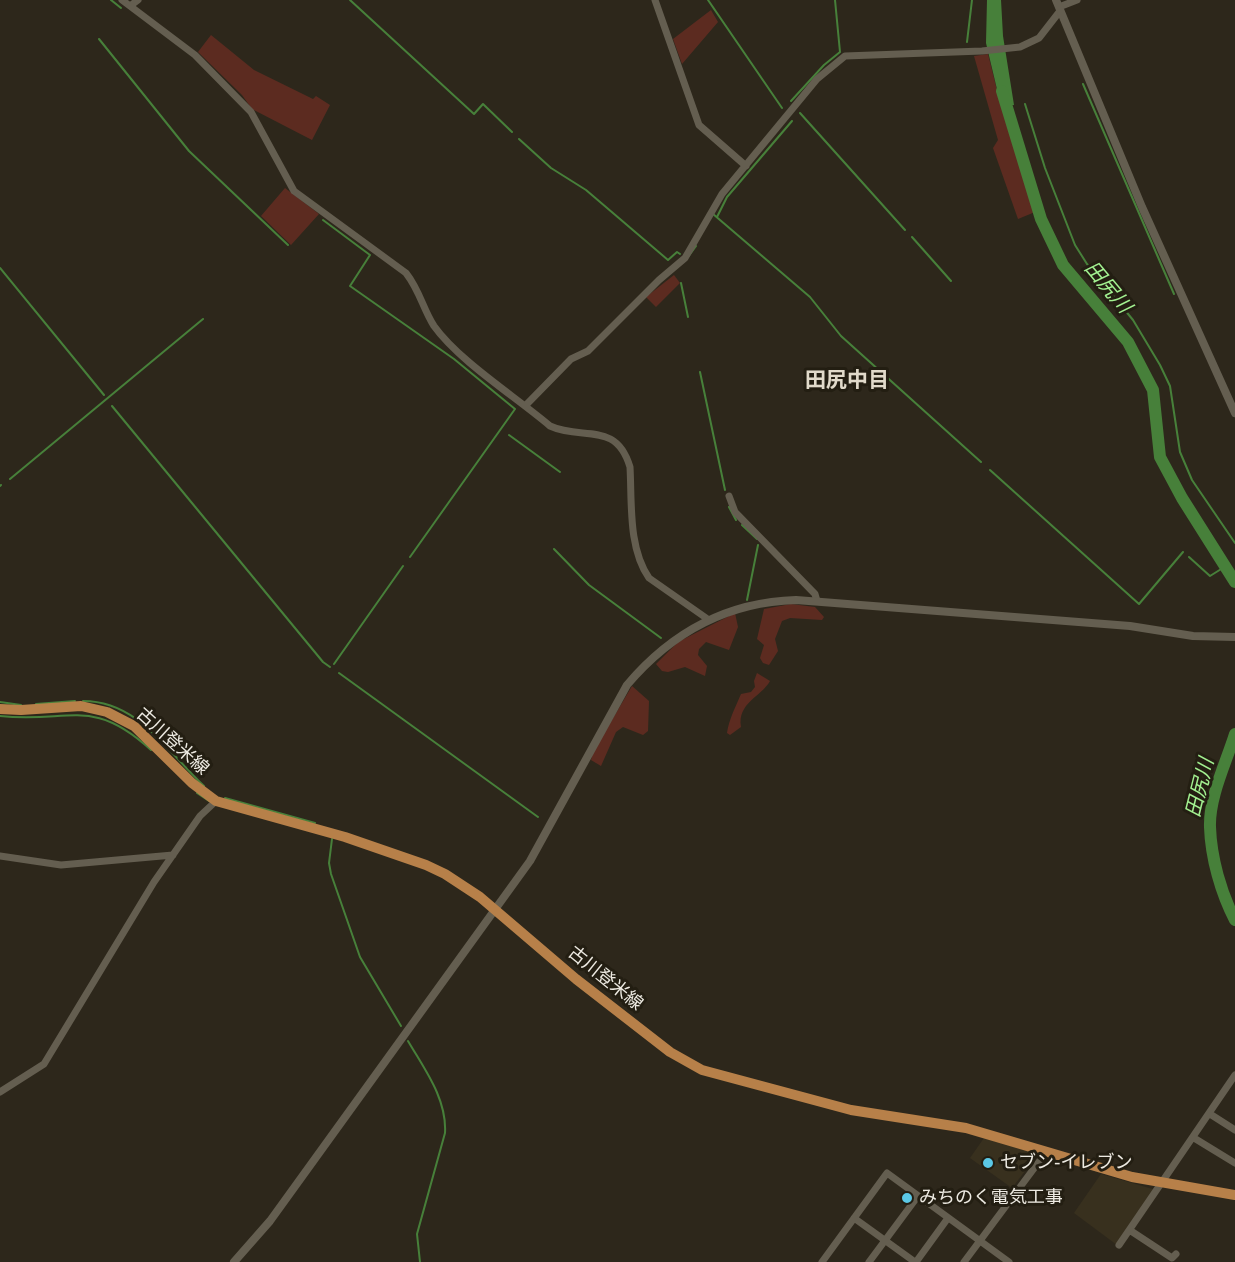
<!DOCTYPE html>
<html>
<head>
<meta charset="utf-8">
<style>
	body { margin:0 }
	canvas { display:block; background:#2d271b }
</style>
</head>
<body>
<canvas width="1235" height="1262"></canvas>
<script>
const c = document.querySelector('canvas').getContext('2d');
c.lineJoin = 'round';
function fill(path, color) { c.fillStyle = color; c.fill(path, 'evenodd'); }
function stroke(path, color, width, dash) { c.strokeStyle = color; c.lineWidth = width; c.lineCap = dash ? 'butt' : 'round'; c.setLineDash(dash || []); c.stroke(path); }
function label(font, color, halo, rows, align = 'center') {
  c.font = font + ' "DejaVu Sans","Noto Sans JP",sans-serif'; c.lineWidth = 6; c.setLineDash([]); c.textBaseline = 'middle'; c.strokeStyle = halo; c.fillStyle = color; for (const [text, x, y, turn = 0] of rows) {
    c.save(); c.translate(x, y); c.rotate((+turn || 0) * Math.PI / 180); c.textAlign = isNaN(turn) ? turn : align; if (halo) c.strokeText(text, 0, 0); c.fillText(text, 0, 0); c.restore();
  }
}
const built = new Path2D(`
	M984,1138l54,16 -26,34 -42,-30z
	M1101,1174l55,16 -39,55 -43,-32z`);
const green = new Path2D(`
	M711,10l7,12 -36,42 -9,-25z
	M211,35l43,35 59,29 3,-3 14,9 -18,35 -60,-31 -10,-14 -44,-43z
	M988,54l13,52 34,106 -17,7 -25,-71 5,-8 -24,-84z
	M285,188l34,26 -28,31 -30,-29z
	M674,275l6,8 -24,24 -10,-10z
	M791,604l24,3 9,10 -2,3 -32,-2 -8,3 -7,18 3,12 -9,14 -6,-2 -3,-5 4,-13 -7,-6 7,-30z
	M735,613l3,14 -9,23 -23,-8 -7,7 -1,6 9,11 -2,10 -20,-9 -17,5 -6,-1 -6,-7 22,-22z
	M757,673l13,8c-9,16 -33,22 -29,46l-11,8 -3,-2c2,-14 9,-27 14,-39l10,-2 4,-5 -1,-6z
	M632,686l17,15 -1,30 -5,4 -20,-8 -7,5 -15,34 -10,-6 2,-8z`);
const water = new Path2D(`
	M987,0h14l2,36 11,69 -13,1 -15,-63z`);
const stream = new Path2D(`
	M111,0l10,8
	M350,0l124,114 9,-10 29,28
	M708,0l74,108
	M99,39l90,112 99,94
	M967,42l5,-42
	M1083,84l91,210
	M791,101l33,-36 16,-13 -5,-52
	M1025,104l20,64 30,77 12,19 46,56 27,45 10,21 10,66 12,28 43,63
	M800,113l105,117
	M519,139l32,29 35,22 82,70 9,-8 3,2
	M713,214l97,83 31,39 140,126
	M717,217l10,-20 65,-76
	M323,220l47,35 -20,31 104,73 61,50 -105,148
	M912,237l39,44
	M688,257l8,-11
	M0,268l104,127
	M681,283l7,34
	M700,372l25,118
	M112,406l211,256 7,5
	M509,435l51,37
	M990,470l149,134 44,-52
	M10,479l193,-160
	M0,486l1,-1
	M729,507l7,13
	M742,525l15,14
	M554,549l35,36 72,53
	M1189,557l21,19 16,-10
	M747,600l11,-55
	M334,664l69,-98
	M339,673l199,144
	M83,701c56,0 84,51 121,85
	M0,702l21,3
	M36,704l39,-3
	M0,716c69,8 91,-21 151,34
	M197,793l12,8
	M225,798l90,25
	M332,839l-3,24 2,11 29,83 41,69
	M408,1041c17,29 39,58 37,92l-28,101 3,28`);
const river = new Path2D(`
	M1002,91l39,128 22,46 65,77 25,48 7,67 22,41 53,84
	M1235,734c-9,29 -26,63 -25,93 1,31 11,66 25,93`);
const minor = new Path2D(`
	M122,0l73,55 56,57 43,79 112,82c14,18 17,36 28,53 25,35 82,71 116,100 32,15 66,-6 80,41 2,35 -2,81 19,111l60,42
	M655,0l44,125 47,41
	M130,6l8,-6
	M1059,7l18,-7
	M526,405l45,-46 17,-8 71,-71 26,-22 37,-64 95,-115 28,-23 137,-5 38,-4 19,-9 21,-27
	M729,496l6,16 80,82 2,7
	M0,856l61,9 112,-10
	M0,1092l44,-28 110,-182 46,-66 16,-15
	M1210,1114l25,16
	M1194,1138l41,25
	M854,1218l61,44
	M1131,1231l41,27 4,-4
	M1119,1245l116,-170
	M822,1262l65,-89 122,89
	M869,1262l49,-66
	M916,1262l32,-44
	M964,1262l77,-103 2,-8`);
const tertiary = new Path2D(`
	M1056,0l86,207 93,206
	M234,1262l36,-41 260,-360 97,-176c44,-52 100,-83 169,-85l334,26 63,10 42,1`);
const primary = new Path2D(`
	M0,709l21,1 60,-4 26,6 27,14 58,57 24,18 129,36 81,28 19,9 35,23 96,82 94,73 32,18 149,40 115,18 166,49 103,18`);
const markers = [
	[988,1163,6,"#5bc8e6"],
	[907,1198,6,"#5bc8e6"]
];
const streetNames = [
	["古川登米線",172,742,42],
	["古川登米線",605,979,39]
];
const poiNames = [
	["セブン-イレブン",1000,1163],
	["みちのく電気工事",919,1198]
];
const waterNames = [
	["田尻川",1107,288,50],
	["田尻川",1201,788,-76]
];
const quarterNames = [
	["田尻中目",847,382]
];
fill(built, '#38301e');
fill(green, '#5c2b20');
fill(water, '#47803a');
stroke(stream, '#47803a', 2);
stroke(river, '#47803a', 12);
stroke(minor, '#645e50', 7);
stroke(tertiary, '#645e50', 8);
stroke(primary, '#b78049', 10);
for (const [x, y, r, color] of markers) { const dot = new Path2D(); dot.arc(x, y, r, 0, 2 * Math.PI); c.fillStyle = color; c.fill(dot); stroke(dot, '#231e12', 2); }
label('18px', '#edeae2', '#231e12', streetNames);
label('18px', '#edeae2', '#231e12', poiNames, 'left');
label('italic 20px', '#a3f191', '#231e12', waterNames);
label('bold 21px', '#e1daca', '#231e12', quarterNames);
</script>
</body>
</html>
